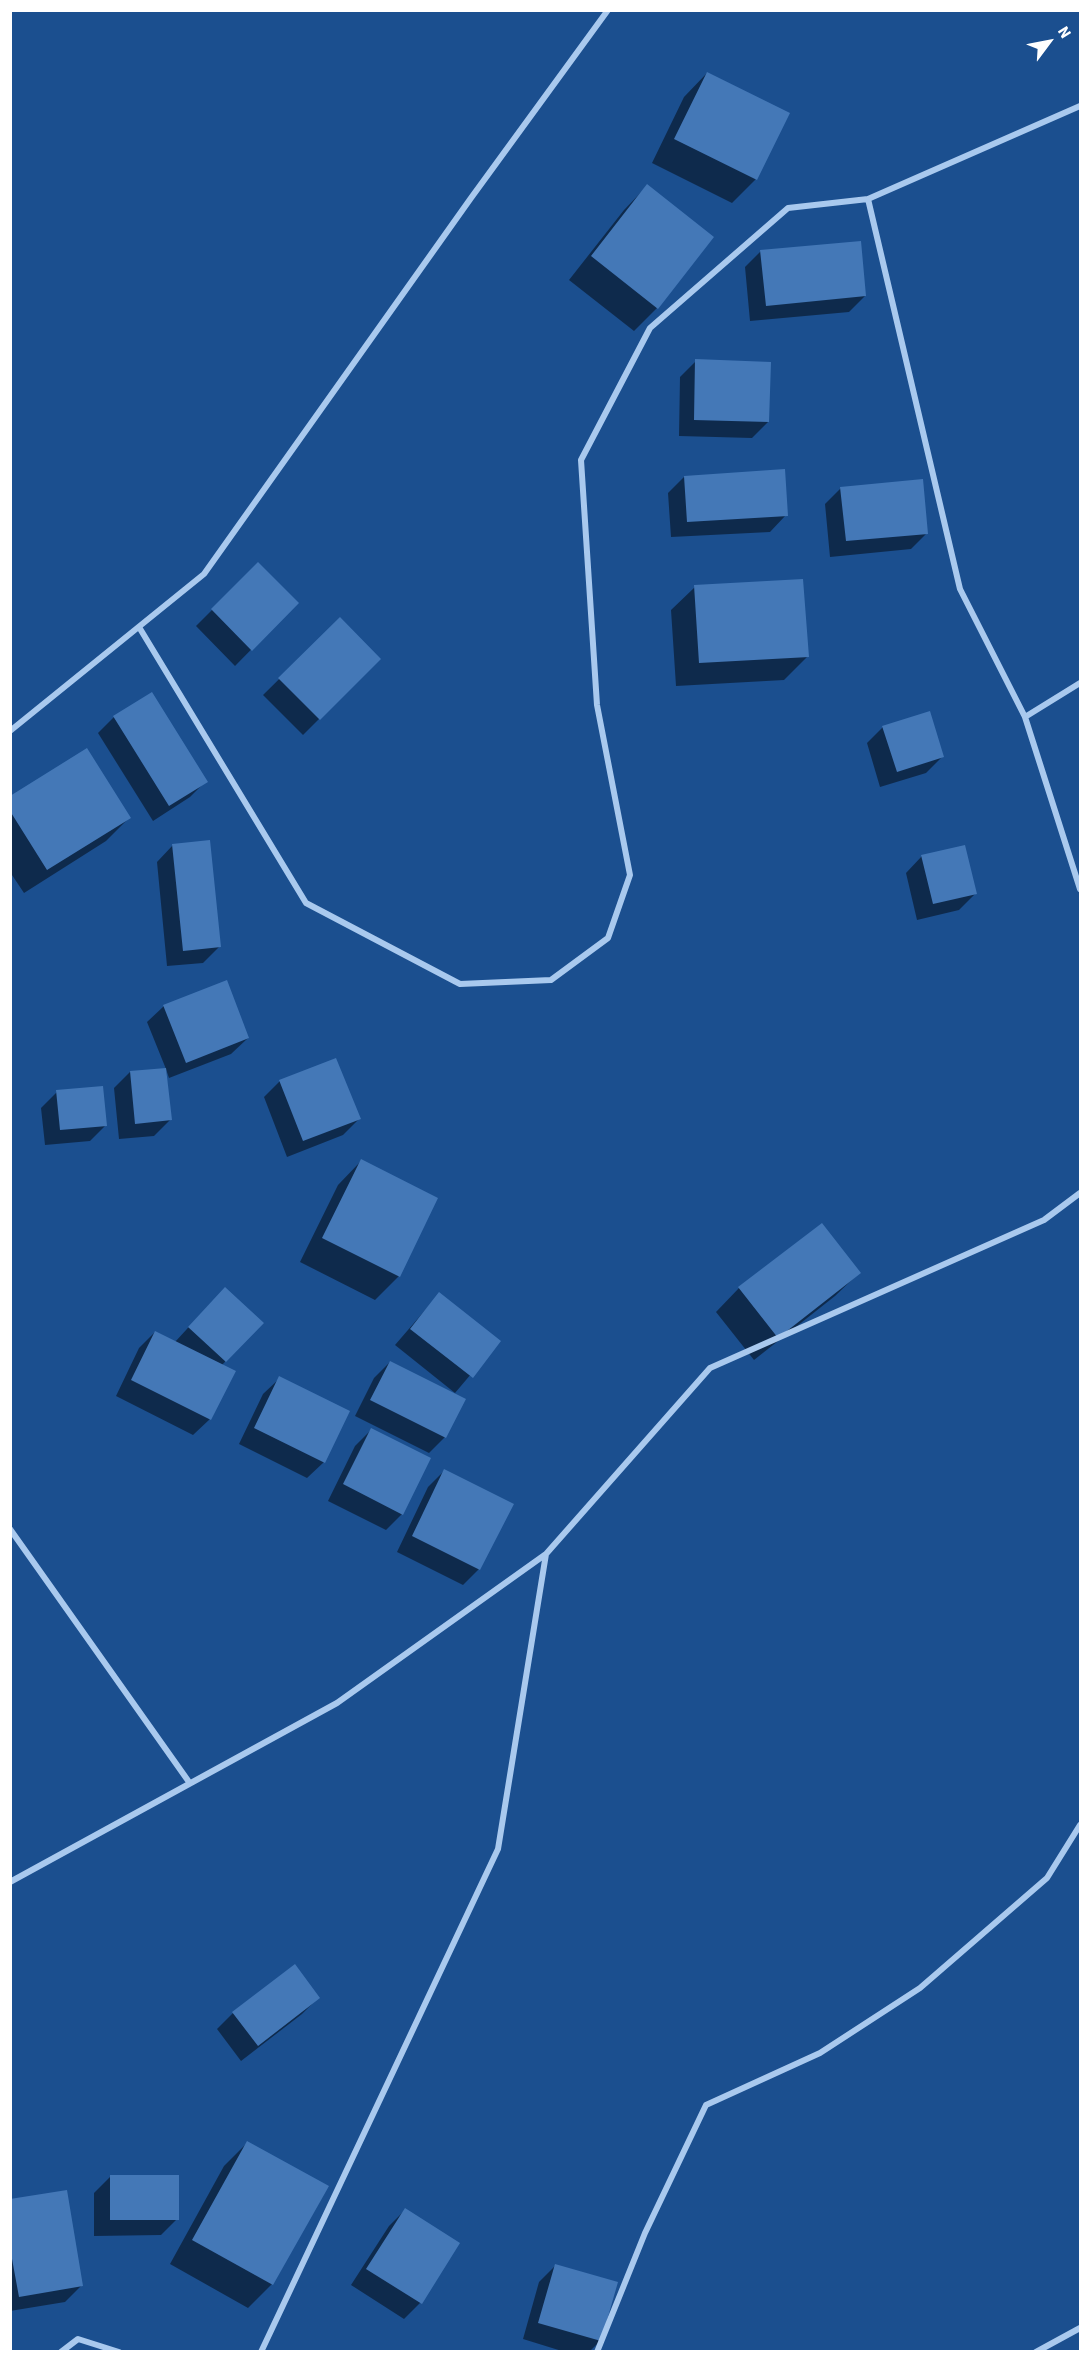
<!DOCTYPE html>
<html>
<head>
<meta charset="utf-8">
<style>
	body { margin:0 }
	#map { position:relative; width:1091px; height:2362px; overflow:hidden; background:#1b4f8f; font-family:"Source Sans 3",sans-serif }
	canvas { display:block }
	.frame { position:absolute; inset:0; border:12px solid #fff; pointer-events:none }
	.north { position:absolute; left:1019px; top:12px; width:60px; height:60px; -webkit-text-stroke:4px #1b4f8f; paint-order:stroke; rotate:58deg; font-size:16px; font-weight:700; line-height:24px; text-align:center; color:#fff }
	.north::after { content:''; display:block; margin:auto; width:21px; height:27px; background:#fff; clip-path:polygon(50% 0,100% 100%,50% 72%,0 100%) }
</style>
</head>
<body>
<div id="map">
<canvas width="1091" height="2362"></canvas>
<div class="frame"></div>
<div class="north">N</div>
</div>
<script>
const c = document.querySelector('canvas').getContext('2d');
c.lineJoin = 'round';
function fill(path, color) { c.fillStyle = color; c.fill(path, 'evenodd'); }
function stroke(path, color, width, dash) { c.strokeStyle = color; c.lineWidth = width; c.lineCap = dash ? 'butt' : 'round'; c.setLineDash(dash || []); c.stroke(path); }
const shadow = new Path2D(`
	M707,73l49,106 -24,24 -80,-40 32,-66z
	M647,186l10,122 -23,23 -65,-51 55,-70z
	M761,251l104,45 -16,16 -99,9 -5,-54z
	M696,361l72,61 -16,16 -73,-2 1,-59z
	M684,477l102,38 -16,17 -99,5 -3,-44z
	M841,488l86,45 -16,16 -81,8 -5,-53z
	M258,564l39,39 -62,63 -39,-40z
	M695,587l112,70 -23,23 -108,6 -5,-76z
	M340,619l39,40 -76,76 -40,-40z
	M114,717l92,64 -16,16 -37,24 -55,-88z
	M883,727l59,30 -16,16 -46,14 -13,-44z
	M10,798l119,20 -23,23 -82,52 -14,-21z
	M173,845l46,102 -16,16 -36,3 -10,-104z
	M922,856l53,38 -16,16 -42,10 -11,-47z
	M164,1006l84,32 -17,16 -62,24 -3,-9 4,51 -16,16 -35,3 -5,-51 16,-16 36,-3 -19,-47z
	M280,1081l79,38 -16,16 -56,22 -23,-60z
	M57,1092l49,33 -16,16 -45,4 -4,-37z
	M361,1161l38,115 -24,24 -75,-38 38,-77z
	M859,1273l-24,23 -81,64 -38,-48 23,-24z
	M439,1294l60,47 -44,52 -60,-48z
	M209,1305l53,18 -41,43 12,6 -23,47 -17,16 -77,-39 23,-48 16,-16 20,10z
	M390,1362l55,75 -16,16 -74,-37 19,-38z
	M280,1378l44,84 -17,16 -68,-34 24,-50z
	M371,1430l31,84 -16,16 -58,-29 27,-55z
	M444,1471l35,98 -16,16 -66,-33 31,-65z
	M318,1998l-16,16 -61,47 -24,-32 16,-16z
	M247,2143l25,141 -24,24 -78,-44 54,-98z
	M110,2177l67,42 -16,16 -67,1v-43z
	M10,2200l71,86 -16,16 -55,9z
	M405,2210l53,34 -38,59 -16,16 -53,-34 38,-59z
	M555,2266l45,75 -11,11h-24l-42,-13 16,-57z`);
const building = new Path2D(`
	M707,72l83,41 -33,67 -83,-41z
	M647,184l67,53 -56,72 -67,-53z
	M861,241l5,55 -100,10 -6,-56z
	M695,359l76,3 -2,60 -75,-2z
	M785,469l3,47 -101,6 -3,-46z
	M923,479l5,55 -82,7 -6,-54z
	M258,562l41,41 -47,48 -41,-42z
	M803,579l6,78 -110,6 -5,-78z
	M340,617l41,42 -61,61 -42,-42z
	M152,692l56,90 -39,24 -56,-90z
	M930,711l14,46 -47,15 -15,-46z
	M87,748l44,70 -84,52 -37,-59v-15z
	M210,840l11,107 -38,4 -11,-107z
	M965,845l12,49 -44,10 -12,-49z
	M227,980l22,58 -63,25 -23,-58z
	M336,1058l25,61 -58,22 -24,-61z
	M166,1068l6,52 -37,4 -5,-53z
	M103,1086l4,40 -47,4 -4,-40z
	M361,1159l77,39 -38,79 -78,-39z
	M822,1223l39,50 -83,65 -40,-51z
	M225,1287l39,36 -38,39 -38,-35z
	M439,1292l62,49 -28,37 -63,-49z
	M155,1331l81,40 -25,49 -80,-40z
	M390,1361l76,38 -20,39 -76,-38z
	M279,1376l71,35 -25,52 -71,-35z
	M371,1428l60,30 -28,57 -60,-31z
	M444,1469l70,35 -34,66 -68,-34z
	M295,1964l25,34 -62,48 -26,-34z
	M247,2141l82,45 -56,99 -81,-45z
	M110,2175h69v45h-69z
	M67,2190l16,96 -64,11 -9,-49v-49z
	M405,2208l55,35 -38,61 -56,-35z
	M555,2264l63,18 -17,59 -63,-18z`);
const street = new Path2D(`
	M868,199l92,390 65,128 55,172
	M139,627l167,276 154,81 91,-4 57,-42 22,-63 -33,-170 -16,-245 69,-132 138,-120 80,-9 212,-93
	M1025,717l55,-34
	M10,731l194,-157 267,-376 137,-188
	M10,1529l179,253
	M10,1882l327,-179 209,-149 164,-186 334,-148 36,-27
	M61,2352l17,-13 41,13
	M261,2352l237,-503 48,-295
	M597,2352l48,-119 61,-128 114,-52 100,-65 127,-110 33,-53
	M1036,2352l44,-24`);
fill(shadow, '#0007');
fill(building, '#4478b7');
stroke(street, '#a9c9ee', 6);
</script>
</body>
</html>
